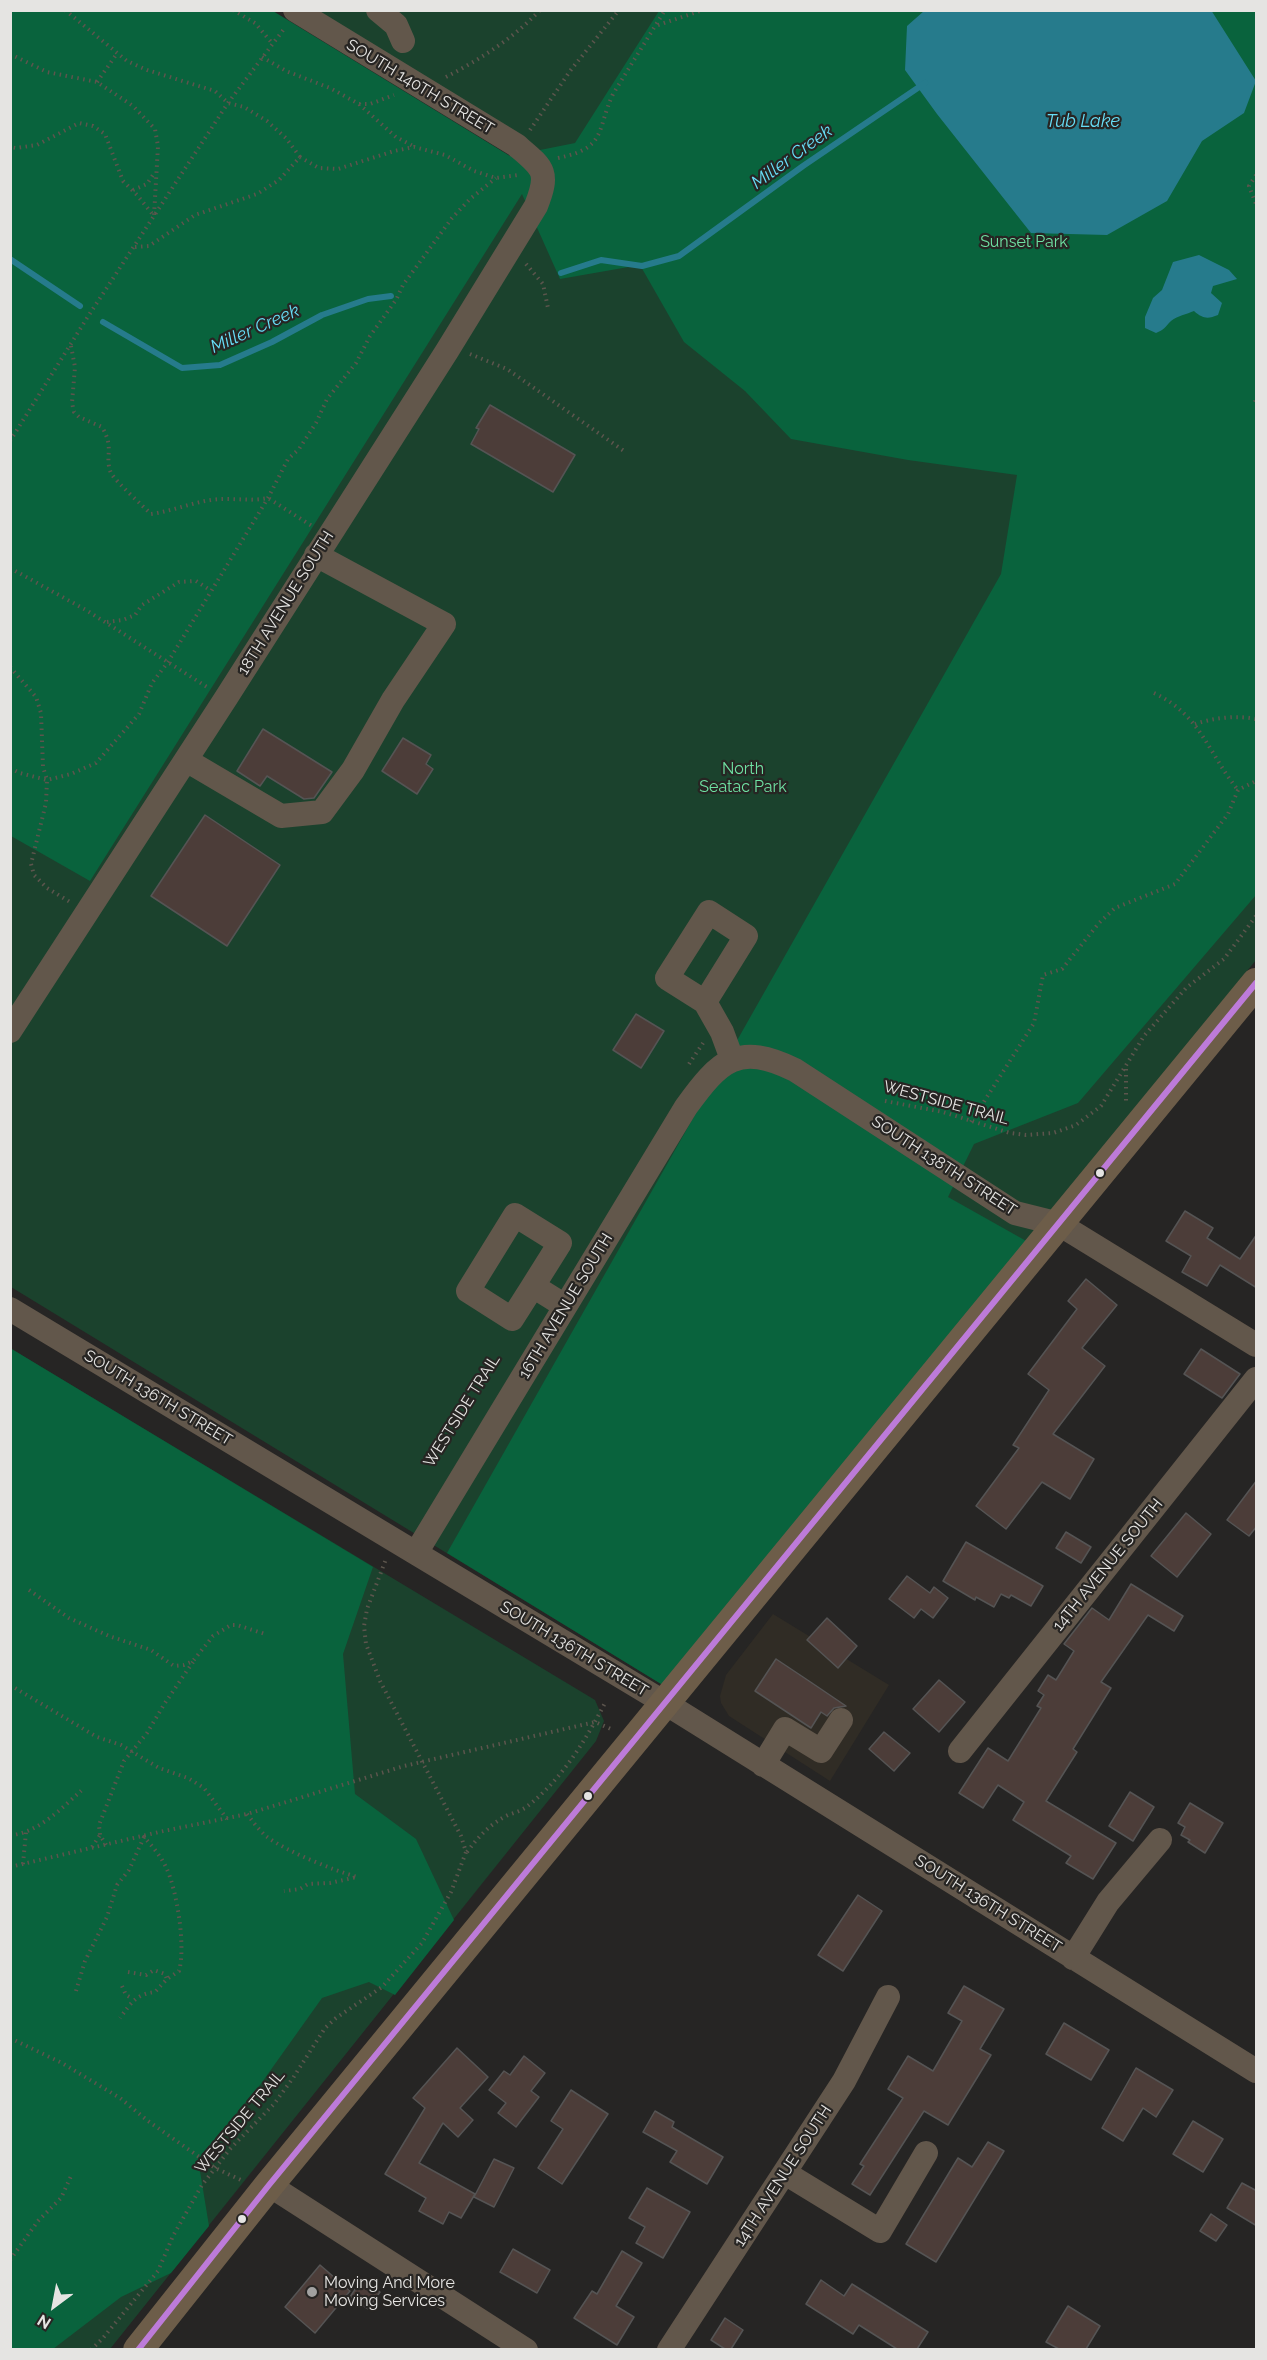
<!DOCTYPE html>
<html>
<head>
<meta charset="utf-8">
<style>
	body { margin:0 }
	#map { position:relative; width:1267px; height:2360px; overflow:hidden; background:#262524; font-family:Raleway,sans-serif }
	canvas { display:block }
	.frame { position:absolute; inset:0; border:12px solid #e5e4e2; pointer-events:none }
	.north { position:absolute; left:24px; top:2276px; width:60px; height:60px; -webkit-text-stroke:4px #272523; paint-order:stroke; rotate:212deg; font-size:16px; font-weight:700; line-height:24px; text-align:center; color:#e5e4e2 }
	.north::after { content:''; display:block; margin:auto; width:21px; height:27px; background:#e5e4e2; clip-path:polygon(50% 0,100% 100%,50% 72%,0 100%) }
</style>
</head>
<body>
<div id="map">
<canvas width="1267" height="2360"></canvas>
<div class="frame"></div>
<div class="north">N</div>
</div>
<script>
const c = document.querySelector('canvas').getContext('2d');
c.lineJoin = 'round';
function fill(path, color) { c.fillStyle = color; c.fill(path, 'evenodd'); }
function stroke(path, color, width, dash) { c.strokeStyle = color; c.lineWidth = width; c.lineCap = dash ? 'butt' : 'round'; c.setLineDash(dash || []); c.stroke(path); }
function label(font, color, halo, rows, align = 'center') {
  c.font = font + ' Raleway,sans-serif'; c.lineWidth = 4.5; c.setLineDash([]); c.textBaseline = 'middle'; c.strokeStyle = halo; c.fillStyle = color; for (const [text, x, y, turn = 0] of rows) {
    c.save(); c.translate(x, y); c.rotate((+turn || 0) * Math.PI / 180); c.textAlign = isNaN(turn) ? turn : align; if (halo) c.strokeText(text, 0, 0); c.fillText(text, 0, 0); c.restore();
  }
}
const built = new Path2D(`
	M773,1614l116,71 -59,96 -101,-65 -8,-13 -1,-7 6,-21z`);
const green = new Path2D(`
	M311,11h945v949l-590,727 -655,-400 -1,-464 523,-677z
	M10,1348l585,352 9,21 -8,20 -486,608h-99z`);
const forest = new Path2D(`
	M11,11h262l237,145 65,-13 84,-132h597v884l-178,208 -104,41 -26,53 80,45 -362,445 -219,-134 554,-979 16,-99 -109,-15 -117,-21 -46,-48 -61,-49 -44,-77 -80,14 -38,-85 -432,687 -79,-45z
	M10,1348l363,219 -30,87 12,140 61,45 38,81 -59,75 -26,-13 -47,16 -62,87 -62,74 11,67 -38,47 -50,24 -68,52h-43z`);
const water = new Path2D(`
	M1211,10l45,71 -12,32 -42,28 -35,60 -60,34 -76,-2 -94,-119 -32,-44 2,-44 17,-15z
	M1199,255l30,15 8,9 -24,7 -2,7 11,10 -4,12c-10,4 -15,4 -24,-4 -7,3 -17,5 -23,10 -6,6 -7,9 -15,12l-11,-5v-11l8,-19 9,-8 11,-28z`);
const stream = new Path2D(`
	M10,259l70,47
	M561,273l40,-13 41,6 37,-10 124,-90 122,-83
	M103,322l79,46 38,-3 52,-23 50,-27 46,-16 23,-3`);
const building = new Path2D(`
	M490,405l85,50 -22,37 -82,-48 8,-15 -3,-1z
	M263,729l69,43 -18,26 -10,1 -37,-23 -7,10 -23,-15z
	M403,738l28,17 -5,9 7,5 -16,25 -35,-23z
	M205,815l75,50 -53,81 -76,-50z
	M636,1014l28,17 -23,37 -28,-18z
	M1185,1211l28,17 -6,10 33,21 17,-25v54l-37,-23 -13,21 -25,-14 9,-16 -25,-15z
	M1086,1279l31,26 -35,43 23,18 -52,68 41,25 -24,40 -28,-17 -36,47 -30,-23 43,-58 -6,-3 36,-55 -21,-16 49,-65 -9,-8z
	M1201,1349l39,25 -18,24 -38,-24z
	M1257,1480v46l-8,10 -22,-16z
	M1186,1513l25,21 -34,43 -26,-21z
	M1066,1532l25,15 -10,16 -25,-15z
	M966,1542l77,44 -12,20 -20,-11 -2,3 -8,-4 -7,13 -18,-10 -1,3 -32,-19z
	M907,1576l23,17 4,-6 14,11 -15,20 -12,-9 -7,9 -25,-19z
	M1131,1584l52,32 -9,15 -26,-16 -47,67 10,6 -38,61 4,3 -31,49 70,42 -23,36 -27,-16 5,-7 -58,-36 11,-18 -26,-17 -15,23 -24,-15 29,-45 20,13 33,-53 -4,-2 7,-11 -6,-4 10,-16 8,5 18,-29 -10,-7 28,-36 17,12z
	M827,1618l30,28 -19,22 -31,-28z
	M776,1659l36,24 34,23 -12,2 -7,8 -6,-4 -10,16 -56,-37z
	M939,1680l26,22 -26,30 -26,-23z
	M884,1732l26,21 -16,18 -25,-22z
	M1130,1792l24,15 -21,34 -24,-15z
	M1190,1803l33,20 -18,30 -17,-11 2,-2 -9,-5 4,-8 -7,-4z
	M858,1895l24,16 -39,60 -25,-16z
	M964,1986l40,23 -24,40 11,6 -43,70 -24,-14 -54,84 -18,-11 12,-18 -4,-2 43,-66 -15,-9 20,-33 25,15 29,-50 -14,-8z
	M1064,2023l45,27 -18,30 -45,-26z
	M457,2048l31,29 -28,31 13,12 -15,17 -15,-14 -24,40 56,31 -14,24 -12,-6 -6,12 -24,-13 7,-13 -41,-24 40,-66 -12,-10z
	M524,2056l21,17 -14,18 8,6 -23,30 -18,-14 8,-10 -17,-13 15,-19 6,4z
	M1136,2068l37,22 -17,27 -13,-9 -20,33 -21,-13z
	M571,2090l37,24 -46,70 -24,-16 25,-39 -12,-8z
	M655,2111l19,11 -2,5 51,30 -16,27 -37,-22 7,-11 -34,-19z
	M1193,2121l30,18 -20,33 -30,-18z
	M988,2142l16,9 -68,111 -30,-18 52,-86 14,9z
	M494,2159l20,9 -20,39 -20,-10z
	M1242,2183l15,8v35l-30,-18z
	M647,2188l43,24 -27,46 -27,-15 9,-16 -16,-9z
	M1211,2214l16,11 -11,16 -16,-10z
	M513,2249l37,21 -13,23 -37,-21z
	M622,2251l20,12 -26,43 18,11 -17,28 -43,-27 18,-27 5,3z
	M320,2265l30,26 -35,42 -30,-26z
	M362,2279l18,13 -12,17 -18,-12z
	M821,2280l23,16 8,-12 76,48 -11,17h-20l-38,-24 -6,9 -47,-30z
	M1068,2306l32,20 -14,23h-27l-13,-7z
	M725,2318l18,12 -12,19h-6l-14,-9z`);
const path = new Path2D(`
	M65,10l62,51 20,9 68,21 13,12 16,4 23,14 19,17 14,19
	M233,10l22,13 17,20
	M658,25l45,-15
	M10,54l37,18 50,10 36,24 22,23 3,17 -4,70 -17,-21 -14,-14 -18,-47 -12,-8 -14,-3 -42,22 -21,3 -6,-1
	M262,57l24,14 44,17 29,16 37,33 17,9
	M446,77c33,-17 68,-39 94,-67
	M97,82l19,-27
	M359,104h11l24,-9
	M530,130l40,-59 49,-61
	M558,158c49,-10 38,-27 55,-64l52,-84
	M1256,175l-7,11 7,18
	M133,190l14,-6 8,-12
	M135,247l14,-1 46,-31 62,-21 22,-14 21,-23 19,11 19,1 56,-18 20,-4 31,8 29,16 22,7 22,-3
	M526,264l17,20 5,24
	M71,346l4,21 -3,36 2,9 5,5 23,10c13,22 2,29 9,46 4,8 32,33 40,41 21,-3 40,-11 60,-14 20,-3 38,2 57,-2l44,28
	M470,354l37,15 117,82
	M1255,402l1,-3
	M10,441l77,-123 141,-215 56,-74
	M10,568l76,42 121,77
	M107,622l16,-2 12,-5 7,-10 37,-23 17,-1 14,9
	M10,667l26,30 5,16 2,54 4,13 -1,23 -15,61 3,11 13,13 23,14
	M1154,693c47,22 54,60 84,97
	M1195,724c18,-6 42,-9 61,-5
	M10,768l10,5 27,7 24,-6 25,-11 43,-49 13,-31 16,-21 100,-164 20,-39 11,-10 17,-26 11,-24 29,-36 14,-27 26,-36 7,-15 49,-67 18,-19 26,-21
	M689,1064l14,-21
	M1126,1069v34
	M885,1101l58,11 67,21 16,2 27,-2 23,-8 25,-19 43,-70 42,-48 38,-29 32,-43
	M971,1122l63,-99 9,-48 19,-6 37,-46 16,-15 60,-24 53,-70 10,-24 18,-9
	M29,1590l40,28 40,18 42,14 23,16 10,-1 9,-4 20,-25 18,-11h6l28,9
	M10,1685l87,52 24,8 38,23 29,10 16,10 23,31
	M247,1814c6,8 12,16 19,22 19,15 67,34 91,41l-27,6 -22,1 -8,5 -16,2
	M10,1835c27,-1 53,-28 72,-45
	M106,1845l-6,-10 -1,-10 25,-64 23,-28 18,-30 28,-41
	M92,1847l8,-12
	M467,1852c12,-16 23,-28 41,-37 6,-2 12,-4 17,-7 36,-27 61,-68 81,-107
	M23,1864l3,-32
	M10,1867l149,-35 88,-18 157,-48 191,-44 16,7
	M128,1972l18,3 8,-5 11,4 2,5
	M122,1986l4,9 7,4
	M76,1991l9,-30 22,-44 10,-32 12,-15 15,-33c8,9 16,18 22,30 11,23 20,80 13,104l-12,8 -12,13c-19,2 -24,11 -35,26
	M10,2038l52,25 58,35 28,23 67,47 26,12
	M10,2260l28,-39 23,-23 11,-24
	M91,2350l12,-12 55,-67 15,-35 29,-51 28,-36 44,-45 19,-26 32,-50 11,-10 46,-31 40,-44 29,-51 15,-40 -5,-16 -81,-155 -14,-37 -2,-18 3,-17 19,-50`);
const minor = new Path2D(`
	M378,10l18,15 7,16
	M186,760l95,56 41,-4 31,-42 40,-70 51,-76 -128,-69
	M705,1002l41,-66 -37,-24 -42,66 38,24 17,30 10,27
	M10,1031l216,-333 221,-347 89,-145c14,-35 7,-38 -20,-61l-221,-135
	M533,1286l-21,33 -44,-28 47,-76 45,28 -27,43 32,20
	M10,1309l655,394 591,368
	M416,1553l270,-446c34,-47 52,-65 109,-37l220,143 44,11 197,121
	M960,1751l296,-372
	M763,1765l22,-36 36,22 20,-31
	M1073,1958l35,-56 52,-62
	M785,2173l95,58 46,-78
	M269,2185l257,165
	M669,2350l175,-269 44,-84`);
const major = new Path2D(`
	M138,2350l131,-165 987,-1202`);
const bus1 = new Path2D(`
	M138,2350l131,-165 987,-1202`);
const markers = [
	[1100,1173,5,"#e5e4e2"],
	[588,1796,5,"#e5e4e2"],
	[242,2219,5,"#e5e4e2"],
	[312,2292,6,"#a2a1a0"]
];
const streetNames = [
	["SOUTH 140TH STREET",420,87,31],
	["18TH AVENUE SOUTH",286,603,-58],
	["WESTSIDE TRAIL",946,1103,15],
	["SOUTH 138TH STREET",944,1166,33],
	["16TH AVENUE SOUTH",566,1306,-59],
	["SOUTH 136TH STREET",158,1398,31],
	["WESTSIDE TRAIL",462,1411,-58],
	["14TH AVENUE SOUTH",1108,1565,-51],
	["SOUTH 136TH STREET",574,1649,31],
	["SOUTH 136TH STREET",988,1904,32],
	["WESTSIDE TRAIL",240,2122,-50],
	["14TH AVENUE SOUTH",783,2176,-57]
];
const parkNames = [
	["Sunset Park",1024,242],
	["North",743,769],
	["Seatac Park",743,787]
];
const poiNames = [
	["Moving And More",324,2283],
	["Moving Services",324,2301]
];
const waterNames = [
	["Tub Lake",1083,122],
	["Miller Creek",792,157,-36],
	["Miller Creek",255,329,-24]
];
fill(built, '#302c25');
fill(green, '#1b422d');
fill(forest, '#09633d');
fill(water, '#267b8c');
stroke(stream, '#267b8c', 6);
fill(building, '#4c3d39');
stroke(building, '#555454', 1.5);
stroke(path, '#5c554d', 4, [1.5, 4.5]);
stroke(minor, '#62574b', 24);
stroke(major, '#6d5d49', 30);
stroke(bus1, '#bd7bd9', 6);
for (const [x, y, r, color] of markers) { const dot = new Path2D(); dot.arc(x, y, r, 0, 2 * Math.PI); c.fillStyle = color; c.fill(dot); stroke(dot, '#272523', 2); }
label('16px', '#e5e4e2', '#272523', streetNames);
label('16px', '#6fe2a3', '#272523', parkNames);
label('16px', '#e5e4e2', '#272523', poiNames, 'left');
label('italic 18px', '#67def7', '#272523', waterNames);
</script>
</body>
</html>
